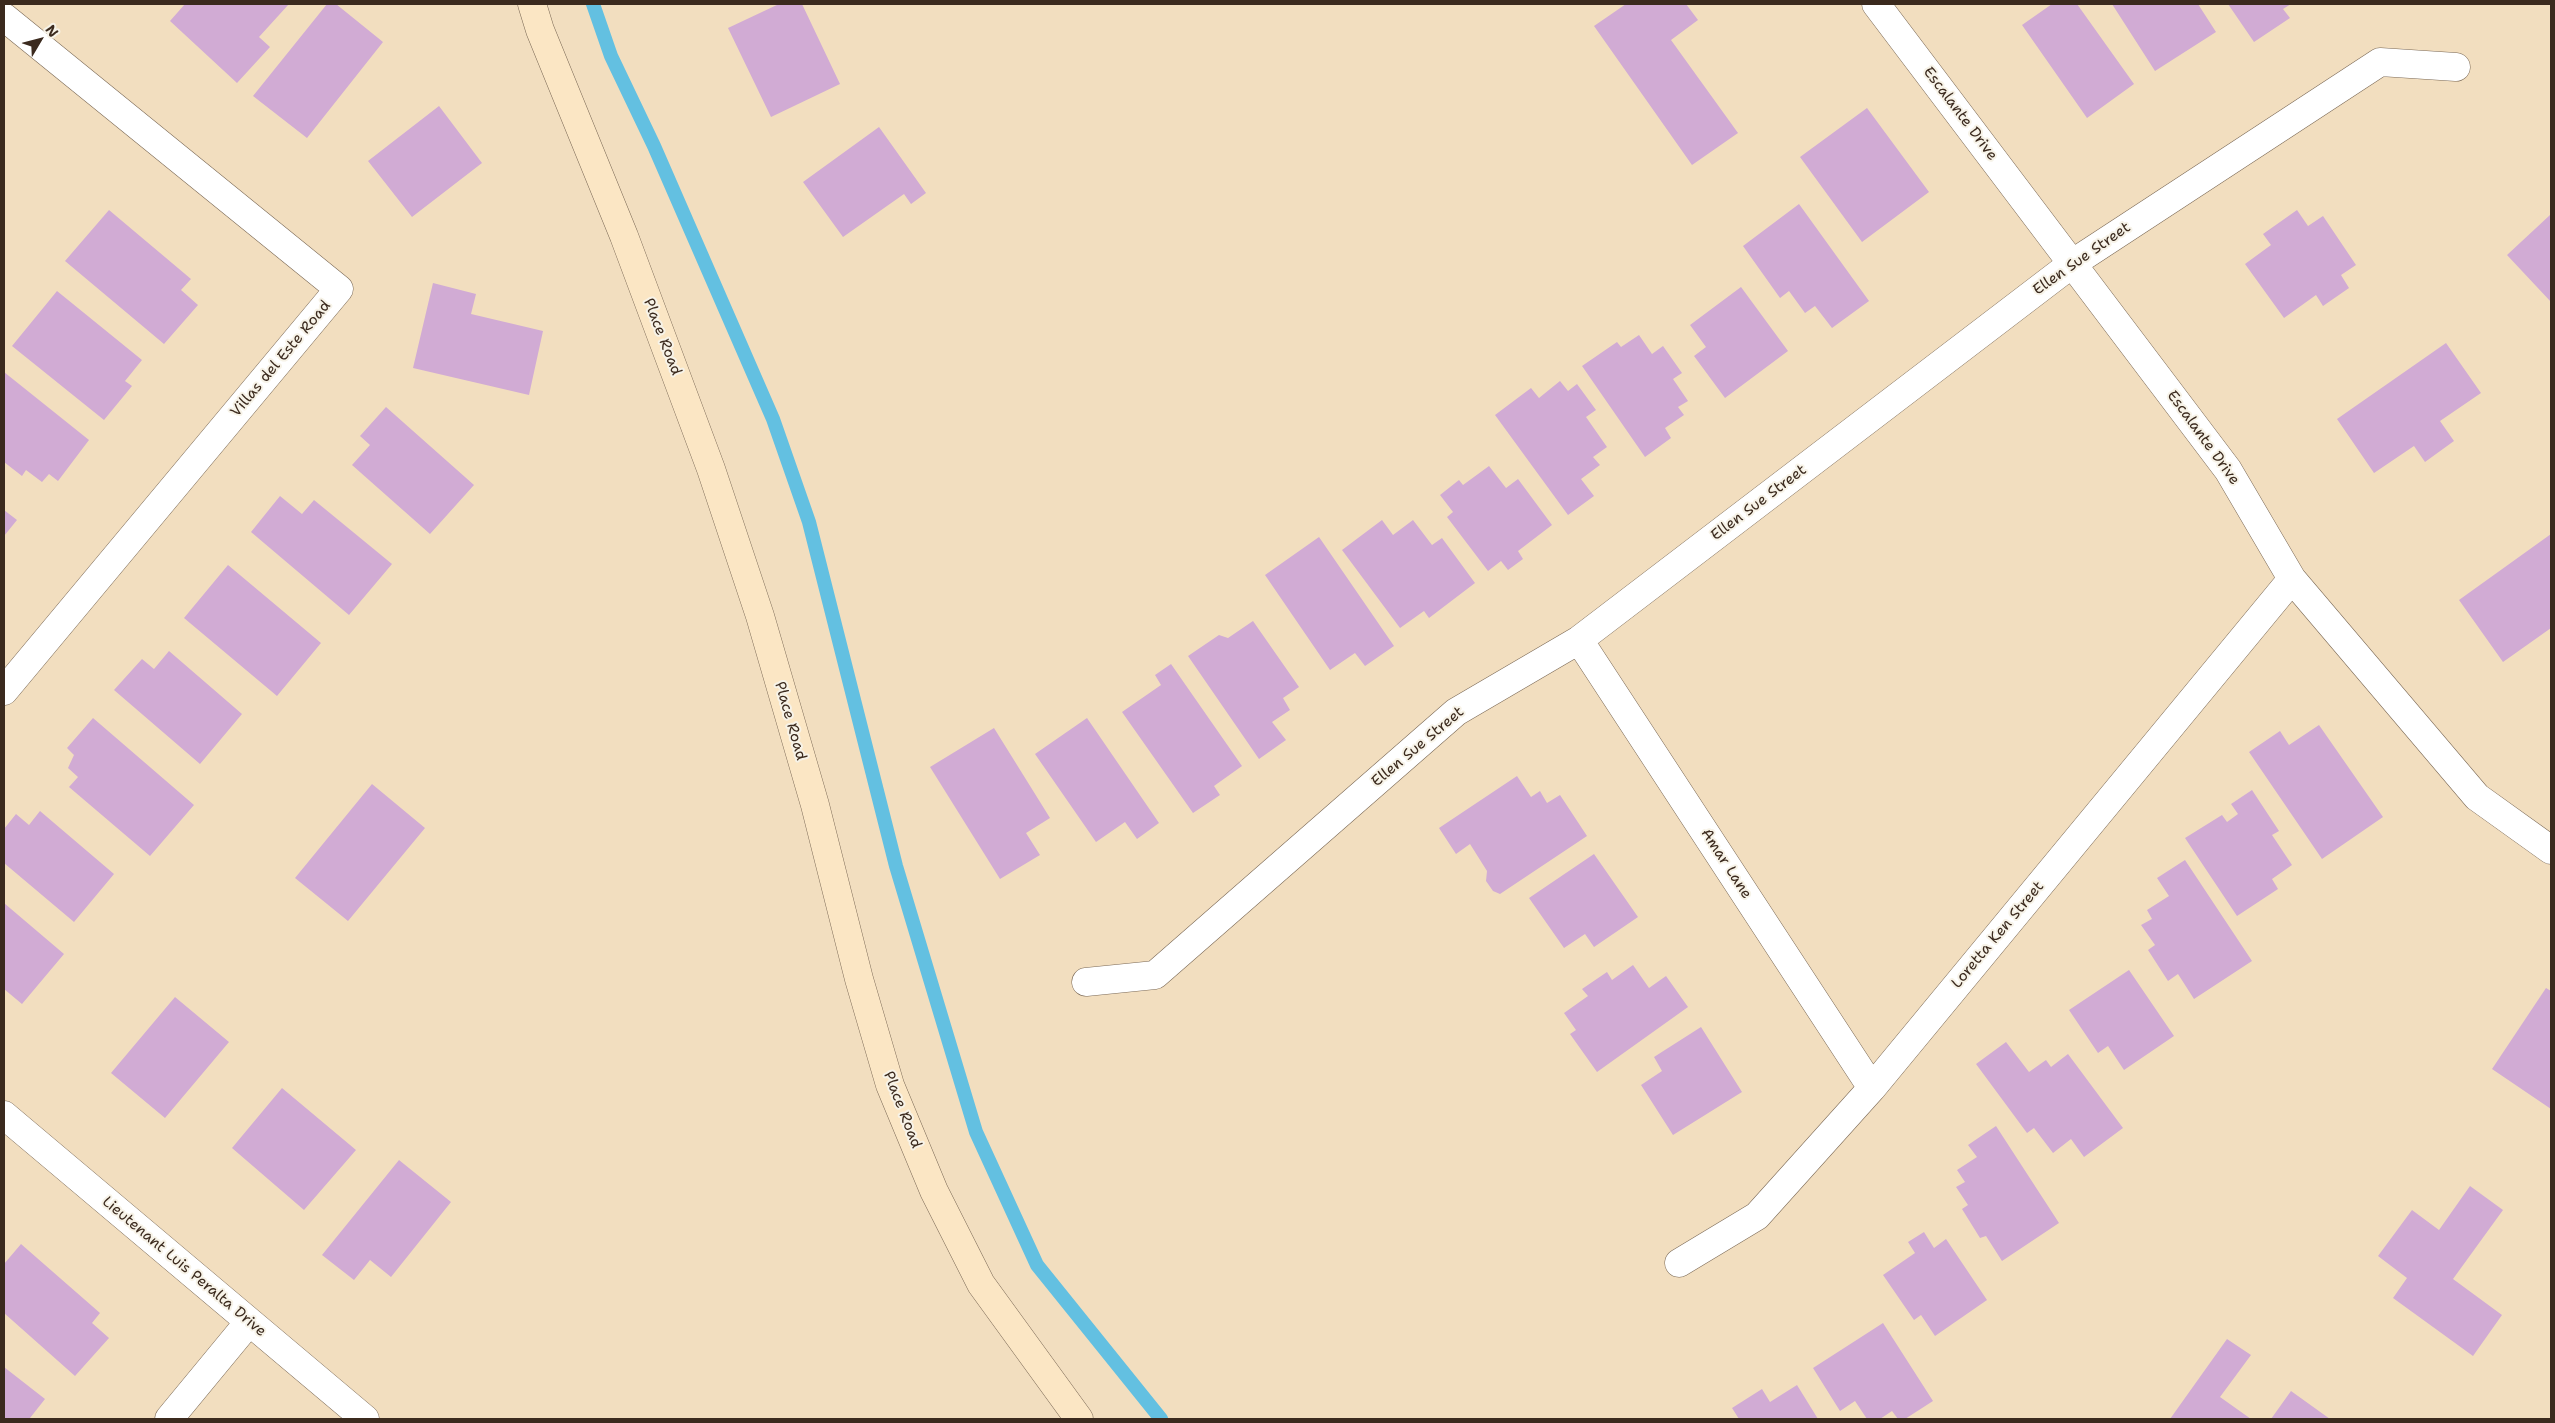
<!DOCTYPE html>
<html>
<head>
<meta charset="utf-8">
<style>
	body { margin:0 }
	#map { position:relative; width:2555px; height:1423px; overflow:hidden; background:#f2debf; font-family:"Shantell Sans",sans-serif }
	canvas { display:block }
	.frame { position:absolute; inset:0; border:5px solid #3b2a1e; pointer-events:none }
	.north { position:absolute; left:15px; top:15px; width:50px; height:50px; -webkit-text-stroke:4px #f7f3e8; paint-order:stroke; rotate:53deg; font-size:14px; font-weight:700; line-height:20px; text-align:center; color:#3b2a1e }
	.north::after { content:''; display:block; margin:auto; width:18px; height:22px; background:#3b2a1e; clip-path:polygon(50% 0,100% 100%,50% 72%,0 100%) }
</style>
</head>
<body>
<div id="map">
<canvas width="2555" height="1423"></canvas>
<div class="frame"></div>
<div class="north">N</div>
</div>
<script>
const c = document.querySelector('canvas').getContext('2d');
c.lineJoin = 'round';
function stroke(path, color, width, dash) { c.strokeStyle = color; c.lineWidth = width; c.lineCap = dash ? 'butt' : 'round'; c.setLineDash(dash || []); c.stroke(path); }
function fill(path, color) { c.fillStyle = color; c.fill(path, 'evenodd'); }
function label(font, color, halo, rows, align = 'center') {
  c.font = font + ' "Shantell Sans",sans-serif'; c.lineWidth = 4; c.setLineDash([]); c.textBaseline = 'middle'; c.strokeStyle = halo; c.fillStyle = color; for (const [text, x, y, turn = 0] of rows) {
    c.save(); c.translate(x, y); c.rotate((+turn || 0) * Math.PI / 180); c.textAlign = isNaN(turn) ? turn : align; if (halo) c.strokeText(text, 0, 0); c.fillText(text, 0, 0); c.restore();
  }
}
const stream = new Path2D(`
	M593,4l18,52 43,90 119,273 36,103 87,344 80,266 61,133 124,154`);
const building = new Path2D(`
	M185,4h104l-30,33 11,10 -33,36 -67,-62z
	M327,4h9l47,38 -76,96 -54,-42z
	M779,4h23l38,80 -69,33 -43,-89z
	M1626,4h60l12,16 -27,20 67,93 -46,32 -98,-139z
	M2052,4h25l57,80 -47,34 -65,-93z
	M2112,4h86l18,28 -61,39z
	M2228,4h63l-8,5 7,9 -36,24z
	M439,106l43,57 -70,54 -44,-56z
	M1867,108l62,84 -67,50 -62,-85z
	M879,127l47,66 -15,11 -7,-10 -61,43 -40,-55z
	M1799,204l70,97 -37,27 -17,-22 -10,7 -16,-22 -9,7 -37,-52z
	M109,210l82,69 -10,11 17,15 -34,39 -99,-83z
	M2297,210l11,16 15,-10 33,49 -15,10 8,13 -26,18 -7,-11 -32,23 -39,-54 26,-19 -8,-11z
	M2550,215l1,1v86l-44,-47z
	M433,283l43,11 -5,20 72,17 -14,64 -116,-27z
	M1741,287l47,64 -63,47 -31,-42 12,-9 -16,-22z
	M57,291l85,69 -17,21 7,5 -28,34 -92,-74z
	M1639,335l13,19 11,-8 19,27 -9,6 15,22 -10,6 6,8 -19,13 6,10 -26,19 -63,-91 35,-24 4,5z
	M2446,343l35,50 -41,28 14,20 -29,21 -11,-16 -40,27 -37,-54z
	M4,372l85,68 -31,41 -9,-7 -7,8 -16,-12 -4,6 -18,-14z
	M1560,381l8,10 9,-7 19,26 -10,7 21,30 -14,10 7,8 -19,14 13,17 -26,19 -73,-100 36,-27 8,10z
	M386,407l88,78 -44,49 -78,-69 18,-20 -10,-9z
	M1489,466l17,22 12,-9 34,46 -34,26 5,8 -15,11 -7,-9 -13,10 -41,-54 6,-5 -13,-17 19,-15 4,5z
	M280,496l22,18 12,-14 78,64 -43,51 -98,-83z
	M4,510l13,10 -13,16z
	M1382,520l11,15 20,-15 19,25 10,-7 33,45 -46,35 -5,-7 -24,17 -58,-78z
	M2551,534v94l-48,34 -44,-62z
	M1319,537l75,109 -29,20 -10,-13 -25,17 -65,-95z
	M228,565l93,78 -44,53 -93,-78z
	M1253,621l46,66 -16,11 7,12 -18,12 14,18 -27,19 -71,-103 31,-21 9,3z
	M169,651l73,63 -42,50 -86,-74 28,-31 12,10z
	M1171,664l71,102 -28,20 6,9 -27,18 -71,-101 39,-27 -6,-10z
	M93,718l101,87 -44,51 -81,-69 9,-10 -10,-9 6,-13 -7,-7z
	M1087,718l72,105 -22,16 -12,-17 -29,20 -61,-88z
	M2319,725l64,92 -61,42 -73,-107 31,-21 9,14z
	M994,728l56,90 -24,15 14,22 -40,24 -70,-112z
	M1517,776l14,21 9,-6 7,12 13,-8 27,41 -87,58 -7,-3 -7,-10 1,-10 -17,-27 -14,10 -17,-26z
	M372,784l53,44 -77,93 -53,-43z
	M2252,790l27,41 -7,4 20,30 -20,14 6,10 -41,27 -52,-78 37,-23 5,7 11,-8 -7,-10z
	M40,811l74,63 -40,48 -70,-59v-34l12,-15 13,11z
	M1594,854l44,63 -44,30 -9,-13 -21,14 -35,-50z
	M2185,860l67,101 -58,38 -16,-25 -10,7 -20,-31 7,-5 -14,-20 11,-6 -5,-9 22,-14 -12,-18z
	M4,903l60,51 -42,50 -18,-15z
	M1633,965l16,23 17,-12 22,31 -91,65 -27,-38 6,-4 -12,-17 24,-17 -6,-7 25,-17 5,8z
	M2129,970l45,66 -50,34 -16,-24 -10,7 -29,-43z
	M2546,988l5,3v118l-59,-40z
	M175,997l54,45 -64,76 -54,-45z
	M1701,1027l41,65 -69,43 -32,-50 21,-14 -8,-14z
	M2006,1042l23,30 17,-12 5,7 17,-13 55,74 -39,29 -13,-18 -18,14 -19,-25 -7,5 -51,-69z
	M282,1088l74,62 -52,60 -72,-62z
	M1996,1126l63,97 -57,38 -16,-25 -6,2 -18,-29 6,-4 -12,-18 9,-5 -8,-12 20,-13 -9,-12z
	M399,1160l52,42 -60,75 -21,-17 -16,20 -32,-25z
	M2470,1186l33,24 -50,69 49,36 -29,41 -80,-58 14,-20 -29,-22 34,-46 27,20z
	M1924,1232l10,16 12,-9 41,61 -52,36 -14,-21 -7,5 -31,-45 32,-22 -7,-11z
	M21,1244l79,69 -8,10 17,15 -34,38 -71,-63v-49z
	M1883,1323l50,78 -28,18h-7l-6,-8 -12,8h-13l-12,-18 -15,10 -27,-43z
	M2227,1339l24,16 -31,42 31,22h-81z
	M4,1367l41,32 -15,19 1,1h-27z
	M1797,1385l21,34h-79l-7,-11 30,-19 8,13z
	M2291,1391l39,28h-59z`);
const street = new Path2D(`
	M1876,4l352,466 64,109 185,218 74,53
	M4,17l335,272 -335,402
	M1579,640l293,448
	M1086,982l69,-7 301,-263 123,-72 494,-377 307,-201 76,5
	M4,1115l361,304
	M1679,1263l78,-47 115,-128 420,-509
	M169,1419l80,-97`);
const secondary = new Path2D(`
	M532,4l8,26 84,206 87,233 49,147 55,189 44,174 31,106 44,106 47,93 98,135`);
const streetNames = [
	["Escalante Drive",1960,114,53],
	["Ellen Sue Street",2082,259,-35],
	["Place Road",662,337,69],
	["Villas del Este Road",281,359,-50],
	["Escalante Drive",2203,438,54],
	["Ellen Sue Street",1759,503,-37],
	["Place Road",790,721,74],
	["Ellen Sue Street",1418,747,-40],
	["Amar Lane",1726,864,57],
	["Loretta Ken Street",1998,935,-50],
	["Place Road",902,1110,69],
	["Lieutenant Luis Peralta Drive",184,1267,40]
];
stroke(stream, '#63c0e1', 14);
fill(building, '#d1abd4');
stroke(street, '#7b6956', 29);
stroke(secondary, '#7b6956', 29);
stroke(street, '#fff', 28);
stroke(secondary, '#fbe6c4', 28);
label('15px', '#3b2a1e', '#f7f3e8', streetNames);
</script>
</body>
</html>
